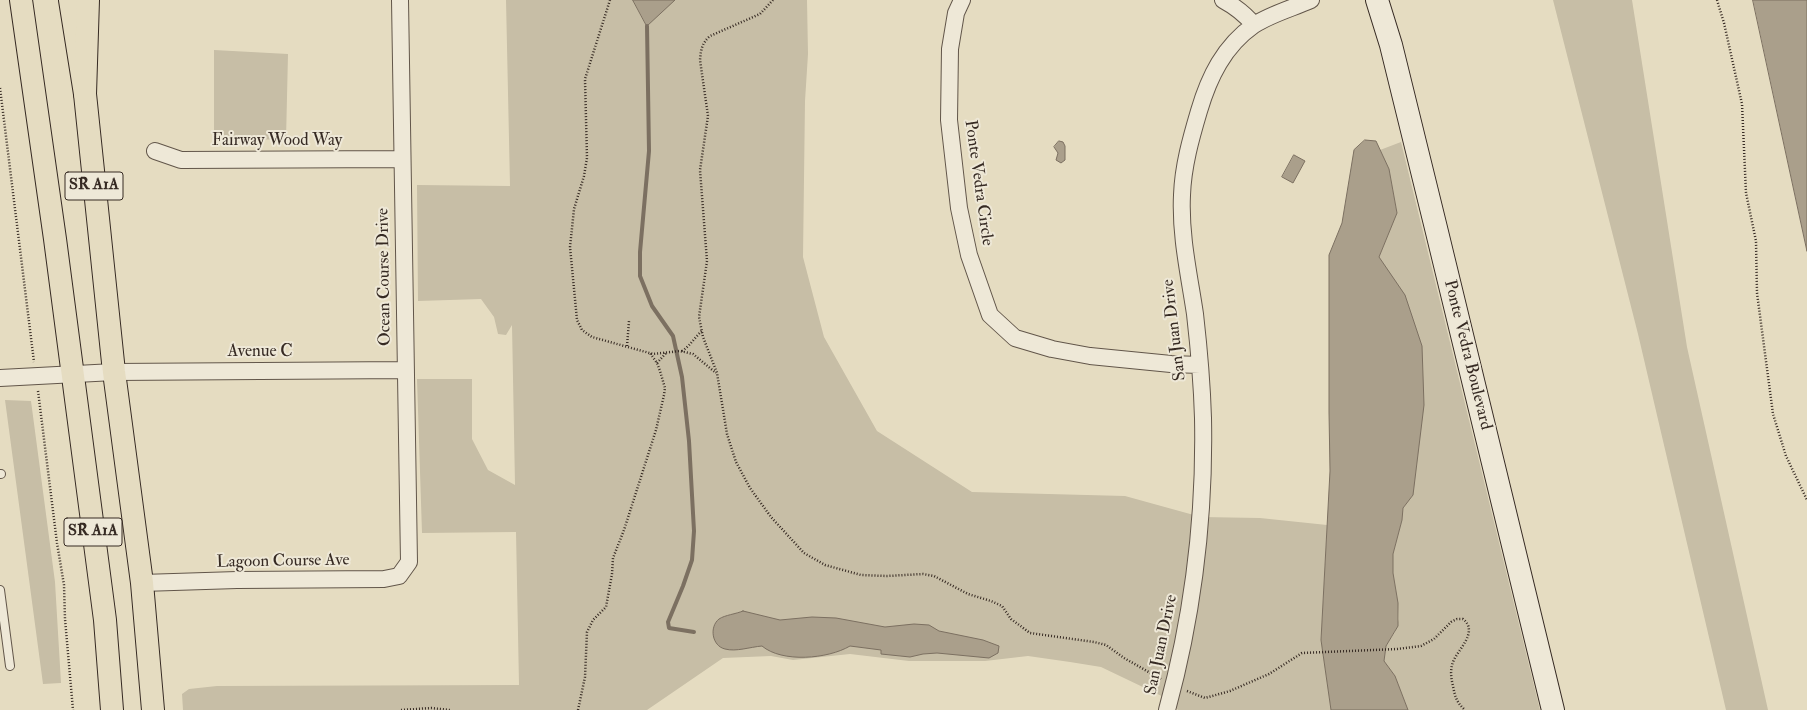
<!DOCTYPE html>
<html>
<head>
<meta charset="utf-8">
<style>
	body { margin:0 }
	canvas { display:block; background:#e5dcc1 }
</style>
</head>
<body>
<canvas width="1807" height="710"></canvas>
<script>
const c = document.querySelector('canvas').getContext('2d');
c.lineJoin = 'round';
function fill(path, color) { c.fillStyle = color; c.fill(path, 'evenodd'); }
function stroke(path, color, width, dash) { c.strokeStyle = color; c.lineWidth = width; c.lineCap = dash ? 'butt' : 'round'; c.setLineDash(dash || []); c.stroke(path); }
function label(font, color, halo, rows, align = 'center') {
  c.font = font + ' "IM FELL Double Pica",serif'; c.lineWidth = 4; c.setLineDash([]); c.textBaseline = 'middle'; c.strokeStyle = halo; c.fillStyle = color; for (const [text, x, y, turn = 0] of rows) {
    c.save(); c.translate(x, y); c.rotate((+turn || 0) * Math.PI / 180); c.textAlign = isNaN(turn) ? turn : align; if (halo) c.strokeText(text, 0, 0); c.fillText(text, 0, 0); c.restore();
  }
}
const green = new Path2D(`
	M506,0h301l1,54 -3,47 -2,156 21,80 53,94 95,61 153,4 76,21 59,1 67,7 -6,115 10,70h-153l-8,-10 -69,-33 -31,-5 -42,-6 -43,5h-76l-59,-7 -57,6 -22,-4 -48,2 -76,52h-464l-1,-16 7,-5 28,-3 302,-1 -3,-153 -94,1 -5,-154h55v60l16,31 27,15 -3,-160 -6,10 -8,-1 -4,-17 -13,-18 -63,2 -1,-116 93,1z
	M1553,0h79l55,347 81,363h-42l-88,-376z
	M214,50l74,4 -2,86 -72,-2z
	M1401,142l139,568h-132l-13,-34 -11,-15 2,-15 9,-14 4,-13 -1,-16 -5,-30v-19l9,-34 1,-12 10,-13 -34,-238 18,-45 -8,-42 -9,-20z
	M5,400l26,1 24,181 6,101 -18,1z`);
const water = new Path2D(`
	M633,0h42l-28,26z
	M1753,0h54v251z
	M1365,140l11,1 13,28 8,44 -18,44 26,38 17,51 2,59 -11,90 -10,13 -1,12 -9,34v19l5,30v23l-12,20 -2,15 11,15 13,34h-77l-10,-70 9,-169 -1,-59v-157l13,-32 12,-73z
	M1059,141l4,1 2,4v14l-4,3 -5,-3 2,-7 -4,-6z
	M1294,155l11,6 -12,22 -11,-6z
	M743,611l37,9 32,-3 24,1 49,9 29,-3 15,1 10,6 44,9 16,6 -1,7 -9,5 -52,-5 -14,1 -13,3 -29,-3v-4l-31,-4c-22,13 -68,17 -88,0 -12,1 -26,6 -37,3 -13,-3 -16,-22 -6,-30 6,-4 17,-5 24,-8z`);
const stream = new Path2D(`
	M647,26l2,125 -9,101v24l12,30 21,30 9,41 7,64 5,90 -2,29 -9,26 -15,36 1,6 25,4`);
const path = new Path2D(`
	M610,0l-25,79 2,79 -3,18 -10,33 -4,38 7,73 5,10 10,7 61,17 27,-3 13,3 23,19
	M773,0l-13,14 -50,22c-8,7 -9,13 -10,24l8,56 -8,54 7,91 -8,56 4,20 14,36 10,61 9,28 14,26 21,29 33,36 21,12 36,10 26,1 36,-2 11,2 34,18 23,7 11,5 9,13 19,14 64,9 12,3 18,13 37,21
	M1717,0l7,23 18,81 4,89 10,48 1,52 16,121 13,42 21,44
	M0,88l34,274
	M627,346l2,-25
	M682,351c8,-5 13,-14 20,-20
	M657,363l9,-10
	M38,391l19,152 7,42 1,34 8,91
	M1187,691l18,7 25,-7 39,-17 33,-21 95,-4 24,-3 13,-7 17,-17 6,-3h6c16,13 -5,30 -10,43 -3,8 -2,16 0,24 2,11 4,17 12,24
	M401,710l30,-2 19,2
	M578,710l7,-33 2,-45 6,-12 13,-13 6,-33 1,-16 11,-28 32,-100 8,-35 1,-7 -5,-17 -3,-8 -7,-10`);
const lane = new Path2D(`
	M0,474h1
	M0,590l10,76`);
const street = new Path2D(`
	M962,0l-6,13 -6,36 -1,71 10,88 10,47 21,60 25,23 37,11 38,7 81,8 29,1
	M1223,0c13,7 22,14 31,25
	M155,151l26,9 221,-1
	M0,378l114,-6 292,-2
	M142,583l95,-3 147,-1 15,-3 10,-14 -9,-562
	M1167,710c26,-95 38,-193 36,-292 -1,-34 -4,-69 -8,-104 -6,-40 -15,-79 -13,-119 1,-29 9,-57 17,-84 10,-34 25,-65 55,-86 17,-11 39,-17 57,-25`);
const secondary = new Path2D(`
	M1377,0l14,45 45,183 117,482`);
const primary = new Path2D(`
	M21,0l34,239 50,381 7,90
	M70,0l15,94 29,278 28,211 11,127`);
const highway = new Path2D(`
	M85,94l3,-94`);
const shields = [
	[94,186,58],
	[93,532,58]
];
const shieldNames = [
	["SR A1A",94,186],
	["SR A1A",93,532]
];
const streetNames = [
	["Fairway Wood Way",277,141],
	["Ponte Vedra Circle",978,183,82],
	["Ocean Course Drive",385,277,-91],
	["San Juan Drive",1175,330,-97],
	["Avenue C",260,352],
	["Ponte Vedra Boulevard",1467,355,76],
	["Lagoon Course Ave",283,562,-1],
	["San Juan Drive",1162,645,-78]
];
fill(green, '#c7bea6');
fill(water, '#aa9f8b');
stroke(water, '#7c7061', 1);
stroke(stream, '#7c7061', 4);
stroke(lane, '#62564a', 10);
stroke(street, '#62564a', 18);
stroke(secondary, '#362a23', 24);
stroke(primary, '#362a23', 24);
stroke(highway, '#362a23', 24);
stroke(path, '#362a23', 2.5, [1, 2]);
stroke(lane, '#eee8d7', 8);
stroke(street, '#eee8d7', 16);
stroke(secondary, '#eee8d7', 22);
stroke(primary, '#e5dcc1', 22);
stroke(highway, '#e5dcc1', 22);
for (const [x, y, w] of shields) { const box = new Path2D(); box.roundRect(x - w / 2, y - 14, w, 28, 3); c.fillStyle = '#eee8d7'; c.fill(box); stroke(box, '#362a23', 1); }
label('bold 16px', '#362a23', null, shieldNames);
label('17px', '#362a23', '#eee8d7', streetNames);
</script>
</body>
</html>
